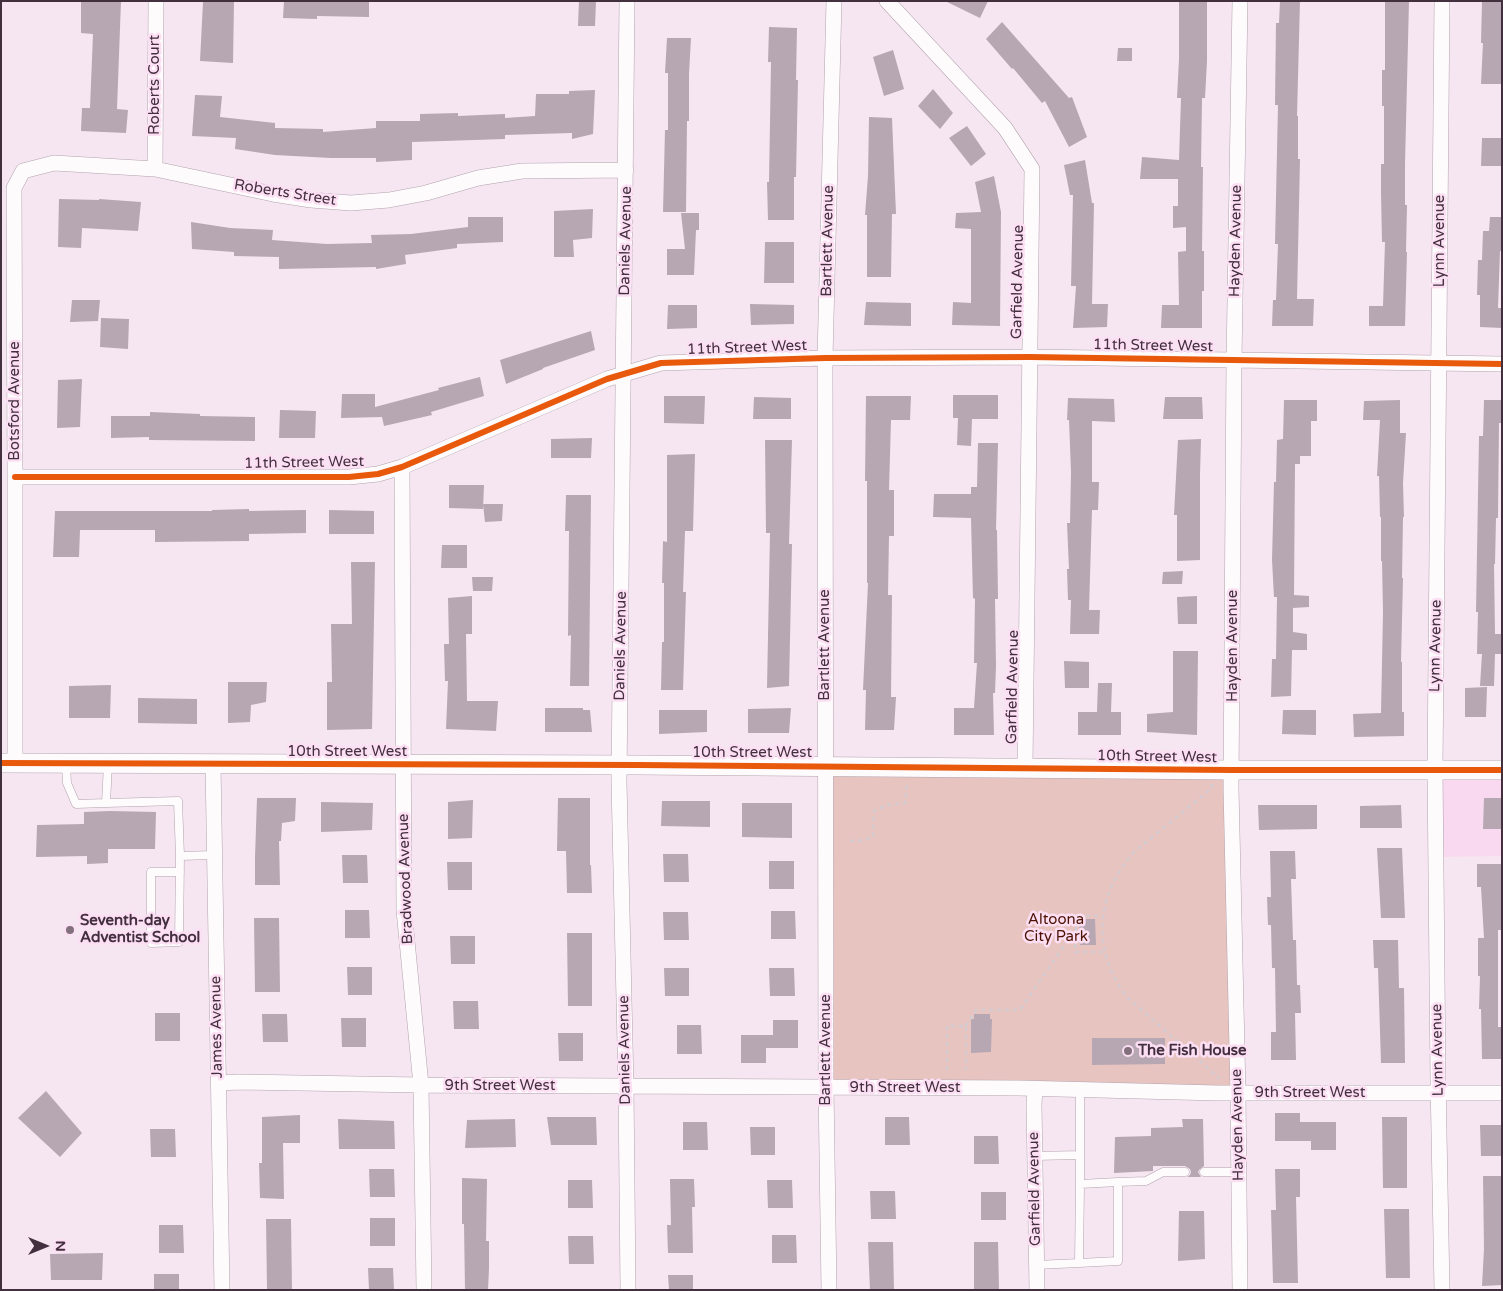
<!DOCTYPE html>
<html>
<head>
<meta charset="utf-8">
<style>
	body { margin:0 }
	#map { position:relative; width:1503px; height:1291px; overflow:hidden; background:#f6e6f1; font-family:"Varela Round",sans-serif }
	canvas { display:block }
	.frame { position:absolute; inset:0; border:2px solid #43303e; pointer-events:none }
	.north { position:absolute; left:20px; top:1221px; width:50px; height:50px; -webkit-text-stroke:4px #fddff4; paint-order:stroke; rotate:90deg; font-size:14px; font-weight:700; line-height:20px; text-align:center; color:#43303e }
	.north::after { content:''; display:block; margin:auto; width:18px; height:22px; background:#43303e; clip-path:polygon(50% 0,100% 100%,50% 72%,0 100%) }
</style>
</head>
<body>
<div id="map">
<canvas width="1503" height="1291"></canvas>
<div class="frame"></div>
<div class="north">N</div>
</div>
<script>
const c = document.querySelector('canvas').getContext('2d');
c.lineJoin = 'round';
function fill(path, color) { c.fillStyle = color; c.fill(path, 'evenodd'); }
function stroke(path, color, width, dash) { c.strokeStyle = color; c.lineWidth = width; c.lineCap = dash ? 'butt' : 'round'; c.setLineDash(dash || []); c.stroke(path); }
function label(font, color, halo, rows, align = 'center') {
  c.font = font + ' "Varela Round",sans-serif'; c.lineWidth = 5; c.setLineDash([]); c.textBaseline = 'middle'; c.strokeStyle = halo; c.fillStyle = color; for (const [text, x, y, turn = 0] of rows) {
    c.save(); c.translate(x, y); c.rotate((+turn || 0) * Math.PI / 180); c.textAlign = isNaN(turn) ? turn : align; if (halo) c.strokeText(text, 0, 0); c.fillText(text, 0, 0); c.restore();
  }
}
const built = new Path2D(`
	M1435,769l67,1v86l-66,1z`);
const green = new Path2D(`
	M825,766l407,4 6,323 -412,-6z`);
const building = new Path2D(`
	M81,1h40l-4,108 11,1 -2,23 -45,-2 1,-23h8l3,-74 -12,-1z
	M234,1l-1,62 -33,-2 3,-59z
	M284,1h85v16l-52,-1v3l-34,-1z
	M579,1h17l-1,25h-17z
	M945,1h43l-8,17z
	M1179,1h28v60l-2,37h-3l-1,69h2l-1,84h2v40h-2v37h-41l1,-23h17l-1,-53 8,-1v-24l-13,1v-22h5v-27h-38l2,-22 37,3 2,-62h-4l2,-39z
	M1280,1h20l-3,115h1v43h2l-3,140h17l-1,27h-41l1,-26h3l2,-56h-3l3,-139h-3l1,-82h3z
	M1385,1h24l-4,163v41h2l-1,47h1l-2,74h-36v-20h14l2,-64h-3l-1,-49v-29h3v-58h-2v-36h3z
	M1482,1h20v83h-21l2,-41h-2z
	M1002,22l67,76 3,-1 15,40 -18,10 -24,-46 -3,2 -29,-35 -1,1 -26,-30z
	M769,27l28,1 -1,52h2l-2,97h-2v43h-26l-1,-38h2l2,-120h-3z
	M667,38h24l-2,36v47h-2l-1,91h-23l2,-82h3v-57h-3z
	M1118,48h14v13h-15z
	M893,50l11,39 -20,7 -11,-39z
	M933,89l20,24 -13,16 -22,-23z
	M595,90l-2,44 -21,5v-6l-67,2v4l-93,3v18l-36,2v-4h-45l-56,-3 -40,-6 1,-11 -44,-2 3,-41 27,1 -2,21 55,6v5l48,1v3l53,-4v-7h44v-7l38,-1v3l47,-2v4l30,-2 1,-22h33v-3z
	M869,117l23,1 4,96h-4l-1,63h-24v-62h-2l3,-39z
	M967,126l19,28 -15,12 -22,-28z
	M1482,138h20l-1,28h-20z
	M1085,160l7,43h2l-2,101h16l-1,23 -34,1 3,-42h-5l2,-91h-3l-6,-30z
	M994,176l7,36 -1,114 -48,-1 1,-23 18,1v-74l-16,-1 1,-15 25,-1 -6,-30z
	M59,199l40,1v-1l42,3 -3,29 -56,-3 -1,20 -23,-1z
	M593,209l-1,29 -19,2 1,17h-20v-46z
	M681,213h18v17h-3l-2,45h-27v-26h18z
	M468,217h35v25l-46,2v4l-52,7 1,9 -30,5v-2l-97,2v-12l-45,-1v-4l-42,-3 -1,-27 39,6 43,2 -1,10 55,4 45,-1 -1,-8 40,-1 57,-7z
	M1490,217h12v34h-2l-2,57h4v20l-22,-1v-32h-3l1,-35h4l1,-29h6z
	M765,242h29v41h-30z
	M72,300h28l-2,21 -28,1z
	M866,302l45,1v23l-47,-1z
	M750,304l44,1v19l-43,1z
	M668,305h29v23l-30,1z
	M101,318l28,1 -1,30 -28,-2z
	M591,331l4,19 -52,18v1l-37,15 -6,-24z
	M480,377l4,19 -53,16 1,3 -48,11 -2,-9 -41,1 1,-24h33v13l64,-17 -1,-2z
	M82,379l-2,48 -23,1 1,-48z
	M953,395h45v24h-26l-1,27 -14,-1 1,-27h-5z
	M664,396h41l-1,28 -40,-1z
	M866,396h45l-1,24h-19l-2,70h5v46h-5l-1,59h4l-1,102h5l-2,33h-29l1,-40h-3l5,-107h-1v-102h-2z
	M754,397l37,1v21h-38z
	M1165,397h37l1,22h-40z
	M1068,398l46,1 1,23 -23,-1v61h7l-1,28h-6l-3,100h11l-1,24h-29l1,-34h-3l-1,-31h2l-2,-46h3l1,-51 -2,-52h-2z
	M1284,400h33v21h-6v35h-11v8h-5l-1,131 15,1v11l-16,1v24l14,2v16h-15l-1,46 -20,1 1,-38h4l1,-62h-3l-2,-37 2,-78h2l1,-42 6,-1z
	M1400,400v33h6l-3,50 1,34h-1l-1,61h1l-2,84h1v50h2v24l-50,1 -1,-23 28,-1 2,-101 -1,-51h-1v-44h-1l-1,-41h-2l3,-56h-17l1,-19z
	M1484,400h18v23h-3l-1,95h-2l-1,46h-1l1,70h7v20h-7l-1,32h-14l2,-32h-5l1,-42h-2l3,-176h4z
	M280,410l36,1 -1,27h-36z
	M150,412l50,2v2l55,1v24l-106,-1v-3l-38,1v-22h39z
	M592,438l-1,20h-40v-19z
	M1201,439l-1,36v85l-23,1v-46h-3l4,-75z
	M765,440h27l-3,104h3l-3,142 -22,2 3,-155h-4z
	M978,443h20l-2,87h1l1,69h-3l1,67 -1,27h-2l1,42h-40v-27h20l3,-45h-3l1,-64 -2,-1 -2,-80 -38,-1 1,-23h37v-7h6z
	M695,454l-2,77h-8l-2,61h3l-3,98h-22l1,-48h2v-59h-2l1,-42 4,1v-87z
	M449,485h35l-1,24 -34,-1z
	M566,495h25l-2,191h-19l1,-51 -3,1 1,-105h-4z
	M483,504h20l-1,17 -17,1z
	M249,509v2l57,-1v23l-57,1v7l-94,1v-12h-75l-1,27h-26l2,-46h157v-1z
	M329,510l45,1v23h-45z
	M442,545h25v23h-26z
	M351,562h24l-3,167 -45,1v-48h5l-1,-58h21z
	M1183,571l-1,13h-20l1,-12z
	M472,577h21l-1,14h-19z
	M472,596v38h-6l1,67h31l-2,30 -50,-2 2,-48h-3l-1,-37h5l-1,-46z
	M1197,596v28h-19l-1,-27z
	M1173,651h25l-1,84 -50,-3v-18l26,-2z
	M1064,661l25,1v26h-24z
	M228,682h39l-1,20 -15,3 -1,17 -22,1z
	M1098,683h14l-1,29h10v23h-43v-23h19z
	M111,685l-1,33h-41v-32z
	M1487,687l-1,30h-21v-29z
	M138,698l59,1v25l-59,-1z
	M545,708h38v2h7l2,22h-47z
	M791,708l-2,25h-41v-24z
	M659,710h48v22l-48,2z
	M1283,710h33v25l-34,-1z
	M257,798h39l-1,23 -13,2 -1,18h-2l1,44h-25v-28z
	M558,798h32v67h1l1,28h-25l-1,-42h-9z
	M1484,798h18v31h-19z
	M473,800l-1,38 -24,1v-37z
	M662,801h48v26l-49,-1z
	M321,802l52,1 -1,27 -51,2z
	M742,803h50v35l-50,-1z
	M1258,805h59v24l-58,1z
	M1401,805l1,23h-42v-22z
	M110,811l46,1 -1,37h-47v14l-21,1v-8l-51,1 1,-32 47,-1v-12z
	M1377,848h25l3,70h-24z
	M1270,851h25l1,28h-5l2,61h3l1,45h3l1,28h-6l1,47h-25v-28h5l-1,-64h-3l-1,-43h-3l-1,-28h4z
	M663,854h25l1,28h-25z
	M342,855h25l1,28h-25z
	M769,861h25v28h-25z
	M447,862h25v28h-24z
	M1477,864h25v66h-4v97h4v32h-20l-1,-50h-2l1,-33h-2v-38h6l-3,-51h-4z
	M345,910h24l1,28h-25z
	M771,911h24l1,28h-25z
	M663,912h25l1,28h-25z
	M254,918h25l1,74h-25z
	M1079,919h16l1,26h-16z
	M567,933h25v73h-24z
	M450,936h25v28h-24z
	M1373,940h25l1,48h5l1,75h-24l-3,-95h-4z
	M347,967h25v28h-24z
	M664,968h25v28h-24z
	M769,968h25l1,28h-25z
	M453,1001h25l1,28h-25z
	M155,1013h25v28h-25z
	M262,1014h25l1,28h-25z
	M974,1014h16v5h2l-1,33 -20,1v-34h3z
	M341,1018h25v29h-24z
	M773,1020h25v28h-32v15h-25v-28h32z
	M677,1025h24l1,29h-25z
	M558,1033h25v28h-24z
	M1092,1038h73v26l-73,1z
	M46,1091l36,42 -22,24 -42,-39z
	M1275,1113h25v9h36v28h-25v-9h-36z
	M300,1115v28h-17l1,56 -24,-1 -1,-35h3v-46z
	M547,1117h49l1,28h-46z
	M885,1117h24l1,28h-25z
	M1382,1117h25v71h-24z
	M338,1119l56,2 1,28h-56z
	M515,1119l1,28 -51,1 2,-28z
	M1182,1119h21l1,47 -5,4 -1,2 3,5h-14l3,-2 1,-3 -1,-3 -5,-3h-32v5l-39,2 1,-36 36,-1v-8l32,-1z
	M683,1122h24l1,28h-25z
	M1480,1125h22v31h-21z
	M750,1127h25v28h-24z
	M150,1129h25l1,28h-25z
	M974,1136h24l1,28h-25z
	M369,1169h25l1,28h-25z
	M1275,1169h25v28h-4l2,86h-25l-2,-73h5z
	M1483,1176h19v109l-20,1 2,-37z
	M462,1178l25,1 -1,62h3v28l-1,21h-23l-1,-66h-2z
	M670,1179h24l1,28h-3l1,46h-25l-1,-28h4z
	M568,1180h24l1,28h-25z
	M767,1180h25l1,28h-25z
	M870,1191h25l1,28h-25z
	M981,1192h25v28h-25z
	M1384,1209h25l1,69h-24z
	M1179,1211h25l1,48 -27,2z
	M370,1218h25v28h-25z
	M266,1219h25l1,71h-25z
	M159,1225h24l1,28h-25z
	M772,1235h24l1,28h-25z
	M568,1236h25l1,28h-25z
	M868,1242h25l1,48h-24z
	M974,1242h24l1,48h-25z
	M103,1253l-1,27h-51l-1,-26z
	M368,1268h25l1,22h-25z
	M154,1274h25v16h-25z
	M668,1275h25v15h-24z`);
const path = new Path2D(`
	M1212,784v4l-78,64c-39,44 -43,100 -6,146l90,79v2
	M850,841l14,-1 9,-3 1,-26 13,-6 18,-2 2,-18
	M1076,928l-1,24h30
	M966,1026l10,-16h44l56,-82v-12h26
	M947,1070v-44h19v44`);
const service = new Path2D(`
	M66,764l1,19 9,21 30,-1 2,-39
	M106,803l72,-2 2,55 34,-1
	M180,872h-29v71l28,-1 1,-86
	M1080,1155v-66
	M1034,1156l46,-1v29l38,-2v79l-39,2
	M1204,1172h34
	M1118,1182l28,-1 17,-9h22
	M1036,1265l43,-2 1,-79`);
const minor = new Path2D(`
	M627,1l-8,781 7,305 2,203
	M887,1l118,127 27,41 -7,598
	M1442,1l-7,768 3,311 4,210
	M155,169l1,-168
	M402,467l2,443 17,175 3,205
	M15,477h334l29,-3 24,-7 205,-88 54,-16 164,-5 205,-1 472,7
	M15,763v-286l-1,-289 9,-17 31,-8 101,6 118,25 38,6 40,3 38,-3 37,-7 52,-15 44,-7 104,-1
	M213,764l9,526
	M218,1083l22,-1 181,3 598,3 199,5h284
	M1035,1089l-1,15 3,186
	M829,1290l-3,-203 -1,-729 9,-357
	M1240,1290l-2,-197 -7,-305 3,-428 6,-359`);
const tertiary = new Path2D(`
	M1,763l637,2 594,5h270`);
const cycleway = new Path2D(`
	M15,477h334l29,-3 24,-7 205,-88 54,-16 164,-5 205,-1 472,7
	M1,763l637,2 594,5h270`);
const markers = [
	[70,930,5,"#82707d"],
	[1128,1051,5,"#82707d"]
];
const streetNames = [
	["Roberts Court",155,85,-90],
	["Roberts Street",285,193,9],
	["Daniels Avenue",626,241,-89],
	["Bartlett Avenue",828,241,-89],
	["Hayden Avenue",1236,241,-89],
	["Lynn Avenue",1440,241,-90],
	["Garfield Avenue",1018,282,-89],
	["11th Street West",1153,346,1],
	["11th Street West",747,348,-2],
	["Botsford Avenue",15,401,-90],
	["11th Street West",304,463,-1],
	["Bartlett Avenue",825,645,-90],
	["Daniels Avenue",621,646,-89],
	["Hayden Avenue",1233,646,-90],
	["Lynn Avenue",1436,646,-89],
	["Garfield Avenue",1013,687,-89],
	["10th Street West",347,752],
	["10th Street West",752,753],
	["10th Street West",1157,757,1],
	["Bradwood Avenue",406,879,-92],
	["James Avenue",217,1027,-91],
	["Daniels Avenue",625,1050,-91],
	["Bartlett Avenue",826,1050,-90],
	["Lynn Avenue",1438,1050,-91],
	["9th Street West",500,1086],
	["9th Street West",905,1088],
	["9th Street West",1310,1093],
	["Hayden Avenue",1238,1125,-91],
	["Garfield Avenue",1035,1189,-91]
];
const parkNames = [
	["Altoona",1056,920],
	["City Park",1056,937]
];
const poiNames = [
	["Seventh-day",80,921],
	["Adventist School",80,938],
	["The Fish House",1138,1051]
];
fill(built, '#f8d9ef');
fill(green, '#e8c4c1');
fill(building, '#b6a7b2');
stroke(service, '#b1a2ac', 9);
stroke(minor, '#b1a2ac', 16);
stroke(tertiary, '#b1a2ac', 20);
stroke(path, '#d3cbd0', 2.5, [4, 4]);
stroke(service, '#fefbfd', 8);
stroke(minor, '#fefbfd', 15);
stroke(tertiary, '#fefbfd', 19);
stroke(cycleway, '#e8590c', 6);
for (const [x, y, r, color] of markers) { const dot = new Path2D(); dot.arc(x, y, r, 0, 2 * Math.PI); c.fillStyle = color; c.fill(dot); stroke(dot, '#fddff4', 2); }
label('15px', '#43303e', '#fddff4', streetNames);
label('15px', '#4c1202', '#fddff4', parkNames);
label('bold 15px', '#43303e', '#fddff4', poiNames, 'left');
</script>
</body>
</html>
